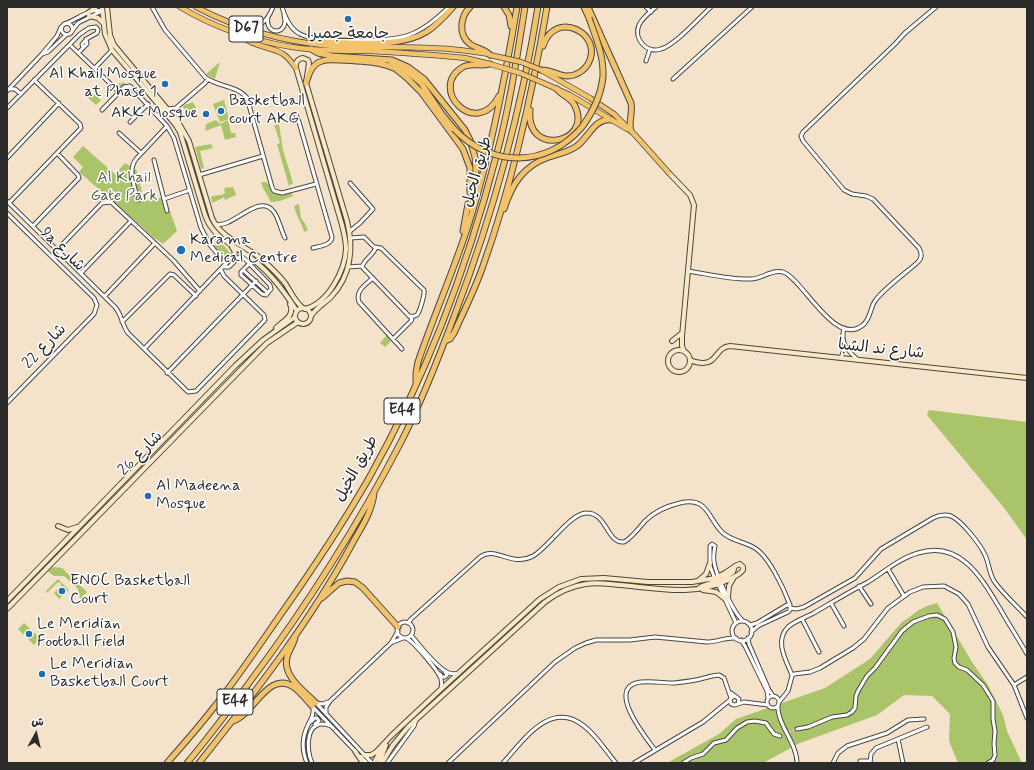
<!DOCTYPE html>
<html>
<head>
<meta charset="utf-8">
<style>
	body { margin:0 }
	#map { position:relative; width:1034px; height:770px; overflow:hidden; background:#f4e3ca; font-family:Mynerve,"Playpen Sans Arabic",sans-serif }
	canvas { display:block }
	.frame { position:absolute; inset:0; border:8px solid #2b2b2b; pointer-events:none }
	.north { position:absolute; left:16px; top:714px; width:40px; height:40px; -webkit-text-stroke:3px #fff; paint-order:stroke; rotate:8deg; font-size:11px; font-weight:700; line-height:16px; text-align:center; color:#2b2b2b }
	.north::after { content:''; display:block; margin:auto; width:14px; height:18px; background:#2b2b2b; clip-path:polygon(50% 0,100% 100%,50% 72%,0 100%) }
</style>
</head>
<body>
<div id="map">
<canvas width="1034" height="770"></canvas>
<div class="frame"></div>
<div class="north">ش</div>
</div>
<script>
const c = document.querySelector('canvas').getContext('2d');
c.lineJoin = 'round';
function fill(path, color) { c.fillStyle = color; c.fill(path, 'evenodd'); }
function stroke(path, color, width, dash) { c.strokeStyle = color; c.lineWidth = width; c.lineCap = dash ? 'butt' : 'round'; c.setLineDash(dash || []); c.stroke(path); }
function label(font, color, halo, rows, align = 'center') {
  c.font = font + ' Mynerve,"Playpen Sans Arabic",sans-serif'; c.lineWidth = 3; c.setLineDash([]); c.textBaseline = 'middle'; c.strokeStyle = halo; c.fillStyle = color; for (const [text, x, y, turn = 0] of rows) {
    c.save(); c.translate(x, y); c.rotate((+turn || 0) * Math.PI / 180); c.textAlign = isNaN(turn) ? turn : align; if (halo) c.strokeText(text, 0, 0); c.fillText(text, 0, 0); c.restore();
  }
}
const green = new Path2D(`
	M220,62l-5,17 -9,-5z
	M123,82l10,9 -3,3 -6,-4 -3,2 -5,-5 1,-3 3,-1 1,1z
	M92,93l9,7 -5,5 -9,-8z
	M224,100l5,19 -9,3 -7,-18z
	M193,102l3,6 -11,4 -2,-6 3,-2h2z
	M241,115l7,2v4l-18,2v-4l11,-2z
	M278,117l5,33 10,33 -4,3 -12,-42 3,-1 -8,-25z
	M216,120l4,4 8,-4 3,13h4l1,4 -11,3 -4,-15 -16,6 1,-7z
	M211,144l2,4 -13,3 4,17 -3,1 -6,-22z
	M83,146l32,28 10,-11 12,8 7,30 21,-4 12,34 -14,13 -7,-5h-1l-15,-14 -61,-53 4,-5 -10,-10z
	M261,182h5l11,11 14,-1 2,4 -13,5 -9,1 -8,-14z
	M233,187l3,8 -11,5 -2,-4v2l-11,5 -1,-6c5,-3 9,0 14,-4l-1,-5z
	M299,204l2,14 3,4 4,8 -4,2c-2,-9 -8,-16 -10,-26z
	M220,241l11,13 -4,3 -4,1 -10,-11z
	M387,335l5,5 -7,7 -5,-4z
	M929,410l98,12v118l-22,-31 -78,-94z
	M54,567l8,1 25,24 -7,7 -2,-10 -14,-13h-10l-8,-6z
	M58,579l11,11 -10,9 -5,-6 8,-9 -4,-2 -11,11 -1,-2z
	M937,603l35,59 16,23 15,30 4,16 15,32h-64l-9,-22 1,-27 -18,-18 -28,-1 -27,20 -77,28 -37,20h-96l52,-29 17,-15 89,-31 45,-29 31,-36 18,-13 8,-4z
	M24,623l16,15 -6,7 -16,-16z`);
const streetTunnel = new Path2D(`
	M780,736l17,-7`);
const street = new Path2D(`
	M152,7l13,23 40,47c12,10 32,8 42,21l25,89 2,4 8,2 34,-9
	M282,7c3,10 8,22 18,27 16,9 92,8 109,1 16,-6 28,-17 40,-28
	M646,7l5,5
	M656,7c-6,5 -14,11 -17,18 -6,14 8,29 22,24 14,-4 38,-31 50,-42
	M268,17c-4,19 22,19 16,-2
	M61.5 29a5.5 5.5 0 1 1 11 0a5.5 5.5 0 1 1-11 0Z
	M64,24c13,-4 25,-16 38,-13
	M245,26c16,1 22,-4 28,-19
	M72,31l6,-8 24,-12
	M70,45l49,47
	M78,53l9,-9 -1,-5
	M42,54l6,-2 18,-17
	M646,61l4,-12
	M95,68l17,-18
	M673,79l79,-72
	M9,89h6l6,5
	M7,91l35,-37 15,-18 4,-9
	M7,108l73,-74 9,-6 7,-1 2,3 -1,3 -9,5 -6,6 1,4
	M167,109l9,-1 29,-25 3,-4
	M102,110l22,-23 6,-1 37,40 7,12 27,90 9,17 16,19
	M296,115l3,7 33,115c0,8 -12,9 -19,11
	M130,122l18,-18
	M119,133l22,20
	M7,158l52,-55
	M154,160l13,51
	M199,175l64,-19
	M164,199l26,-9
	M138,200c-3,-13 -11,-29 -2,-41l31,-33
	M7,201l108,106c7,8 7,18 13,26l60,59 8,-1 69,-71 -1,-5 -40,-39 -3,-6
	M9,203l72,-75 -1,-4 -46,-44
	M7,213l87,85 3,7 -3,9 -87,89
	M215,224c17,6 44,-33 59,-12 5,7 7,18 11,26
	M33,226l46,-48 -1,-3 -21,-22
	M350,231l10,-8 13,-14 -23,-26
	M351,238l13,-1 10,10 7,1 43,42c1,4 -4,21 -7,25 -3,2 -4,1 -7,1
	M376,247c-2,8 -12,12 -14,20l50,52 -1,2 -18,18
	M57,250l45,-47 9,-1 62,58 27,31
	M224,267h5l10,-10 5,1 26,27 1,4 -5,6 -4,-1 -21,-19v-3l8,-8
	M348,267l14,-1
	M243,270l25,23
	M688,271c20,3 44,9 63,8 11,0 21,-10 32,-7 20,7 52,76 80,53 8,-7 7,-17 12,-24 9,-13 31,-28 43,-39 4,-4 4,-9 1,-14l-46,-49 -7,-3 -14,-2 -8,-4 -41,-49 -2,-5 2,-4 92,-88 10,-11 31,-26
	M81,273l50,-52
	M373,278c-8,7 -18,13 -14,24l43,47
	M105,296l50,-53
	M122,322l48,-48 4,1 22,21
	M844,328c-4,15 3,22 14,32
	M144,349l90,-94
	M841,358l4,-11
	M167,373l89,-92
	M888,569l16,27
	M715,579l-5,-13v-20l2,-2 3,2c-1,5 -2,10 -1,16 2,13 19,50 29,59
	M718,584l18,39
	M859,586l12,18
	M831,603l13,23
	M790,608l6,1 8,-2 51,-29 26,-29 52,-31c6,-3 11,-4 18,-2 11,5 29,28 34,39 4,8 4,18 9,26 9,13 22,24 33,36
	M802,619l17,33
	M732 631a10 10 0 1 1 20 0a10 10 0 1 1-20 0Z
	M397 630a8 8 0 1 1 16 0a8 8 0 1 1-16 0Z
	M408,623l3,-4 69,-62c16,-12 30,11 53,-1 15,-8 38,-44 54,-43 20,0 20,31 37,29 8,-4 15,-14 21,-21 10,-10 22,-15 35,-18 29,-7 28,17 43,30 9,8 20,8 30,14 15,7 31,42 37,58
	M750,625l7,-2 30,-18 3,1v4l-2,2 -30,14 -7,6
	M411,635c8,10 27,34 38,38 3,1 7,1 10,0
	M406,638c7,3 32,32 35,41 1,3 1,6 0,9
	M748,638l1,6 20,46 4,6
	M741,640l4,6 22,45 1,7
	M393,642l10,-4
	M440,674l2,3h3l2,-2 -2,-3
	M792,675c-6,-15 -18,-34 -4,-48 7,-6 16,-9 24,-13 19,-11 37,-22 56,-32 16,-10 32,-24 50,-29 42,-13 63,24 81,54 9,16 19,31 28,47
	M1014,685l13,-8
	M731,693l8,6 -1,5 -3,1 -4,-1 -1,-4 1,-2 4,-2
	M767 702a6 6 0 1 1 12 0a6 6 0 1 1-12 0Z
	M779,702l9,-11 4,-15 2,-2 16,-2 10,-4 33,-20 11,-9 24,-31 22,-16 13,-5 21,-1 15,8 9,10 20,43 26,38 13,33
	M316,703l56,60
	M316,703l7,1 5,-2
	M738,704l6,-2 24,3
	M312,706l44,46
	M778,706c-1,18 19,37 19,57
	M326,714v-7l4,-6 61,-58 7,-12
	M311,722l4,-4h2l2,3 -4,3
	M797,729l11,-2 24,-10 15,-2 5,-3 3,-4 1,-12 2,-5 9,-15 8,-8 27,-37 11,-9 16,-6 8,-1 8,4 8,13 3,15 -2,11 1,5 4,4 8,3 16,15 10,16v18l2,12 -1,13 1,11 -2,5 -5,3
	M898,739l5,24
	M655,750c-9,-12 -47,-59 -19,-67 9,-3 27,0 38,0 10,-1 20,-2 30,-5 5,-1 10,-3 15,-3l5,3 7,20
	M360,756l7,7
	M860,761h10
	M307,763c-5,-12 -5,-26 1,-38 3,-6 6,-10 5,-18
	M312,763c-7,-15 -6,-47 19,-37
	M387,763l27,-37 2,-6
	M448,763l107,-101 20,-14 11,-5 10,-3h34l25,-3 52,5c10,0 19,-5 29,-4
	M503,763c20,-22 47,-64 81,-37 13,10 22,25 32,37
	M634,763l69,-41 27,-22
	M683,763l8,-5 12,-4 11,-11 12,-3 11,-12 10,-6 8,-1 11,2 8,11 6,2
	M833,763l5,-10 9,-7 40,-13 21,-13 16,-1
	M870,763l1,-9 5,-6 51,-21`);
const secondary = new Path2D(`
	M102,7l3,27 7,16 63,74 5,8 25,83c9,26 32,30 51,47 17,14 29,31 41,49
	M107,7l3,28 4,10 64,77 11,19 23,77c9,21 35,28 52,43 7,7 15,14 21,22 6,9 10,19 18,25
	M88,13l8,-6
	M89,16l9,2 5,5
	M669,173l21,22 4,10 -12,131v10l2,5
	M232,247l3,5 -2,5
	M295 316a8 8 0 1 1 16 0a8 8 0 1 1-16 0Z
	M305,309c23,-6 40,-38 41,-60 0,-8 -2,-16 -4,-24l-46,-157c-1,-5 1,-9 7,-10l5,2 1,3 -3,20 41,138c7,27 4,55 -16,76 -6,6 -15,11 -20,19
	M276,328c8,-8 19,-12 14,-24
	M672,341l10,-8
	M668 361a11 11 0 1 1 22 0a11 11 0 1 1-22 0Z
	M690,360c4,2 8,3 12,3 15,1 14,-16 28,-17l297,32
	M58,526l10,4 9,-3
	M699,580l7,-6 4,-11
	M718,585l3,-5 12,-8 2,-6
	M699,588c5,-5 15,-3 20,-10
	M703,590l13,2 9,7
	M728,597l1,-11 5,-9
	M7,601l228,-235 28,-26 32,-23
	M7,609l251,-257 9,-9 31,-21
	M355,751l8,12
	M364,755h7l5,-3 16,-17 48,-45 100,-91 19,-12 22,-8 23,-1 44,4h44l23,-4 10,-5 12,-8 3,-1 3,3v3c-3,5 -10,7 -15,10 -33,17 -73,8 -108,5 -12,-1 -23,-3 -34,-1 -15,2 -29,9 -41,18l-137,125 -15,18 -11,18
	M374,763l8,-15
	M379,763l7,-18`);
const primary = new Path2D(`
	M180,7c34,20 73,34 112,40 25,4 51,4 76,4 25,1 51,3 76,5l21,2 25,6
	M196,7c42,22 88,35 136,39 32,2 65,0 97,2 20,0 40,3 60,6
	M241,34c9,13 30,12 42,20 6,4 9,9 13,14
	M541,70l49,28 24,16 21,21 34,38
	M548,85l22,10 57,34`);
const highway = new Path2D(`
	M470,7c-10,10 -12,28 0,37 7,5 15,5 20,11
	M504,7l5,8 2,11
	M584,7l5,11
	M588,7l43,96c2,10 -3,19 0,28
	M313,43l6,-1c31,0 80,7 107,-10 10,-6 19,-16 27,-25
	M311,49l7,4 14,3 60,4 16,7 16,12 41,51 5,10 5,17 1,14 -6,37
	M391,62l18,11 12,10 20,30 13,16
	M490,64c-9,3 -18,-2 -27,3 -36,21 13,73 36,29
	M396,69l11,9 14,14 42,57 7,19v24
	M541,70c11,-1 20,9 33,5 6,-2 11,-6 14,-11 17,-30 -33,-56 -45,-18
	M306,83c3,-10 6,-19 16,-22 6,-3 52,1 59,3 7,1 12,4 18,6
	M424,90l8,10
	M530,110c-5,47 63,34 45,-4 -4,-9 -13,-10 -18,-17
	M504,209c8,-25 19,-43 45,-52 9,-3 20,-5 28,-11 13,-10 17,-28 35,-26
	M463,231l5,-27
	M445,341l5,-2 4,-6c10,-22 21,-44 29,-67 30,-84 49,-171 64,-259
	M416,383v-10l2,-11c16,-47 36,-92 51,-139 22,-70 36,-144 48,-216
	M322,598l17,-15 8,-2 8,1 8,6 35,39
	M295,637c-1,7 -6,13 -8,20 -5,19 17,34 29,46
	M233,721c21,-6 35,-53 62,-33 6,5 12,12 17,18
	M167,763c15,-17 30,-34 44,-52 25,-31 47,-64 70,-97 31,-44 61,-89 88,-136 57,-101 99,-213 128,-325 13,-48 20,-97 28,-146
	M187,763c22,-26 42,-53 62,-80 57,-76 108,-156 152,-241 21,-41 38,-85 54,-128 38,-100 66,-202 83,-307
	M199,763c55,-69 110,-140 152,-217 9,-17 21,-33 23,-53`);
const primaryBridge = new Path2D(`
	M490,55l31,7 20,8
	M490,64l30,9 28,12`);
const highwayBridge = new Path2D(`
	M454,129c37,39 93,39 128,-2 11,-15 19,-32 21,-50 1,-21 -7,-39 -14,-59`);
const markers = [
	[348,19,4,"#1f6fb2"],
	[165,84,4,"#1f6fb2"],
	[221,111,4,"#1f6fb2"],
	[206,114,4,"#1f6fb2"],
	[181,250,5,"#1f6fb2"],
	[148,496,4,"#1f6fb2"],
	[62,591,4,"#1f6fb2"],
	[29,634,4,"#1f6fb2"],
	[42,674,4,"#1f6fb2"]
];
const shields = [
	[246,29,34],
	[402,411,36],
	[235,702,36]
];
const shieldNames = [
	["D67",246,29],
	["E44",402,411],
	["E44",235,702]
];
const poiNames = [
	["جامعة جميرا",348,35,"center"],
	["Al Khail Mosque",157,75,"right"],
	["at Phase 1",157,93,"right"],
	["Basketball",229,102],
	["court AKG",229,120],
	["AKK Mosque",198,114,"right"],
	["Karama",190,241],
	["Medical Centre",190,259],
	["Al Madeena",156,487],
	["Mosque",156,505],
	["ENOC Basketball",70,582],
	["Court",70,600],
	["Le Meridian",37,625],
	["Football Field",37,643],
	["Le Meridian",50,665],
	["Basketball Court",50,683]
];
const streetNames = [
	["طريق الخيل",478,172,-74],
	["9a شارع",62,250,44],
	["شارع 22",45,347,-46],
	["شارع ند الشبا",881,350,6],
	["شارع 26",141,454,-45],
	["طريق الخيل",357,469,-61]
];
const parkNames = [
	["Al Khail",124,179],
	["Gate Park",124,197]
];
fill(green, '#aac46a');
stroke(streetTunnel, '#ccbeaa', 3, [3, 1.5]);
stroke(street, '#494743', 5);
stroke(secondary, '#494743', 6);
stroke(primary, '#494743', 6);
stroke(highway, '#494743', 7);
stroke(street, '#fff', 3);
stroke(secondary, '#fae7c3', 4);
stroke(primary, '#f2c36a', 4.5);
stroke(highway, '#f2c36a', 5);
stroke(primaryBridge, '#494743', 6, []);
stroke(highwayBridge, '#494743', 7, []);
stroke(primaryBridge, '#f2c36a', 4.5);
stroke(highwayBridge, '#f2c36a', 5);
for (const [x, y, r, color] of markers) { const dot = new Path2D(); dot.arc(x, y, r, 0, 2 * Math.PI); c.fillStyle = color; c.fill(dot); stroke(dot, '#fff', 1.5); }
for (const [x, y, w] of shields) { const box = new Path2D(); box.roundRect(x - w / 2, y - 13, w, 26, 3); c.fillStyle = '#fff'; c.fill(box); stroke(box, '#2b2b2b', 1); }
label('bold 15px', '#2b2b2b', null, shieldNames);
label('16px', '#2b2b2b', '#fff', poiNames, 'left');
label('16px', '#2b2b2b', '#fff', streetNames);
label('16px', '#576141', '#fff', parkNames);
</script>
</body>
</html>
